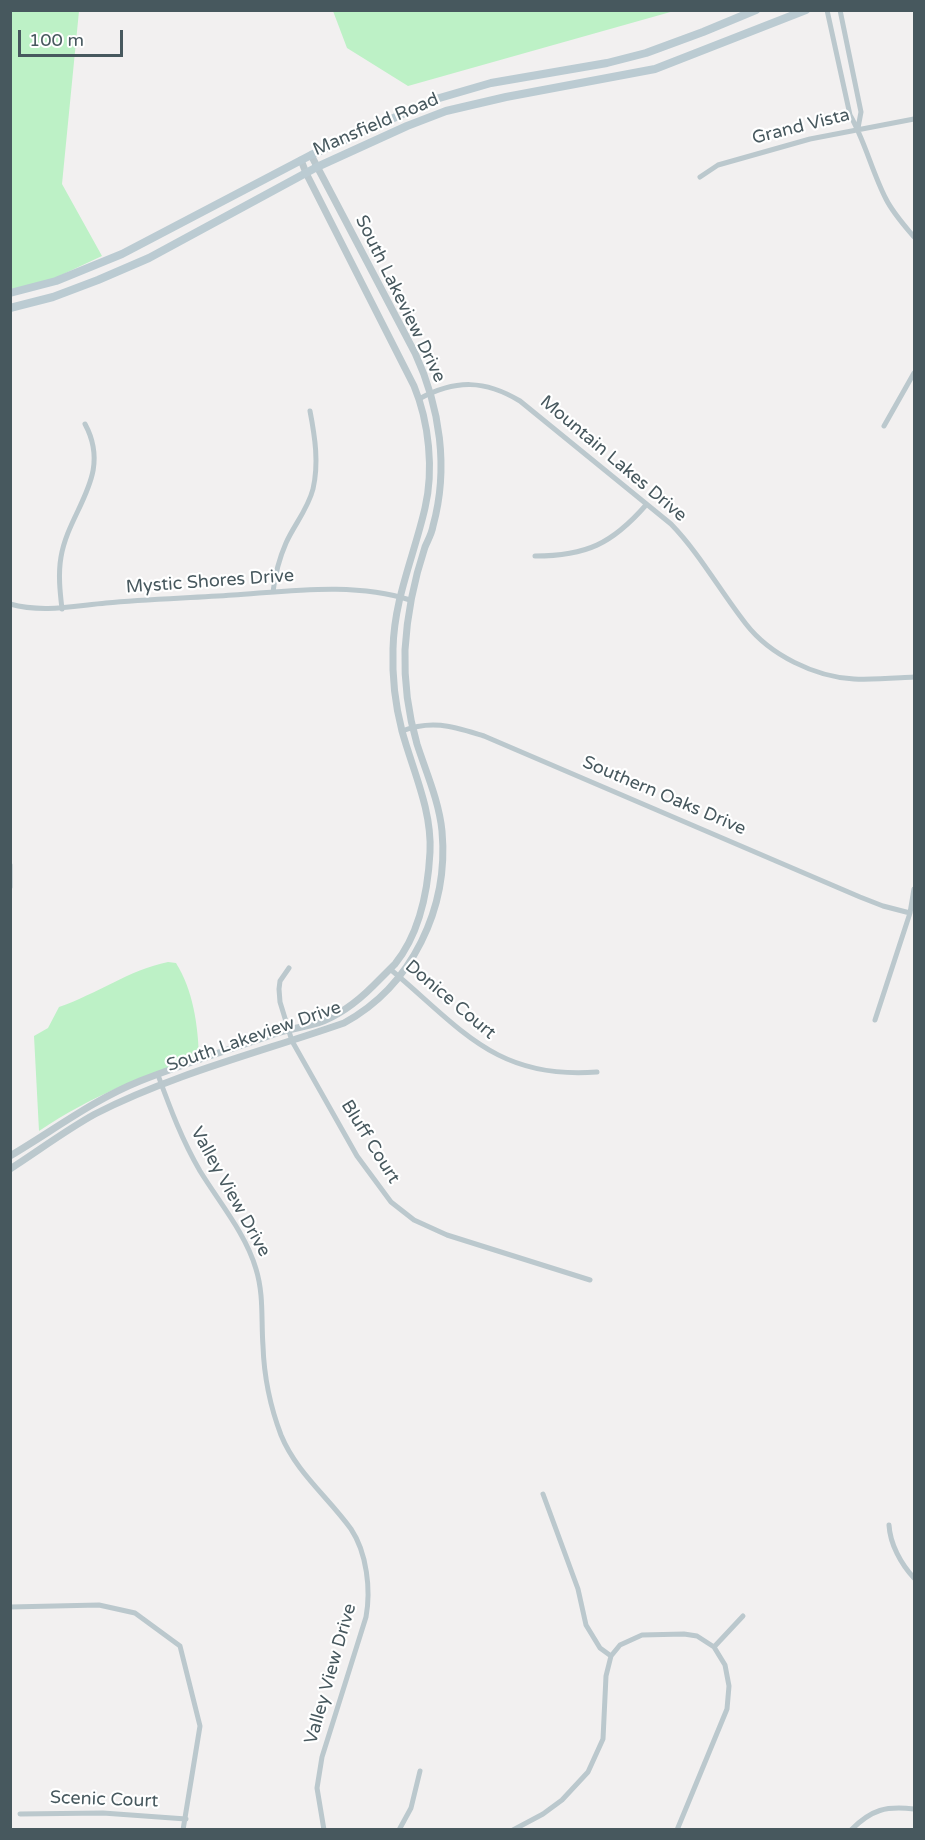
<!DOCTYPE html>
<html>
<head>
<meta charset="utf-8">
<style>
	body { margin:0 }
	#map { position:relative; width:925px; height:1840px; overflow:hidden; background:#f2f0f0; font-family:"Varela Round",sans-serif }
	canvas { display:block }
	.frame { position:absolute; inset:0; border:12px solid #47585e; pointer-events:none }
	.scale { position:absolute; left:18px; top:30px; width:105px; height:27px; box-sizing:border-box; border:3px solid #47585e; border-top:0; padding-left:8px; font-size:18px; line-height:21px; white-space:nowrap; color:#47585e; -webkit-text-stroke:4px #fff; paint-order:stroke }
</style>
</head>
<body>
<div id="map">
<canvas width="925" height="1840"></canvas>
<div class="frame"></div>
<div class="scale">100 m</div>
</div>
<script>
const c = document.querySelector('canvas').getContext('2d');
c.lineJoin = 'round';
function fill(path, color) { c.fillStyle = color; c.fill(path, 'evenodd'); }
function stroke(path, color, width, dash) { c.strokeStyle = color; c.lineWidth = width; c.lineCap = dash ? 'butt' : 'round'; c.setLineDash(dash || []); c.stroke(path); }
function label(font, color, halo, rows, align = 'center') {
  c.font = font + ' "Varela Round",sans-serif'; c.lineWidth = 4.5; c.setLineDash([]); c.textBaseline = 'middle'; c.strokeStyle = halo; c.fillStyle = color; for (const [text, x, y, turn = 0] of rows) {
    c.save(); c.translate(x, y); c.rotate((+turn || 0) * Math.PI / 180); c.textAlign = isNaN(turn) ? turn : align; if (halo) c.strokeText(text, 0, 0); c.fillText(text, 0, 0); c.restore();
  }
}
const green = new Path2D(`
	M11,11h68l-17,173 40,72 -62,29 -29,4z
	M333,11h341l-266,75 -61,-38z
	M168,962l8,1c17,27 22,62 23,93 -60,22 -106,39 -160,75l-5,-95 14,-8 11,-21c38,-13 70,-37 109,-45z`);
const minor = new Path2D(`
	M827,10l23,105c15,26 22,57 36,84 7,14 18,26 28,38
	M840,10l21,102 -3,16
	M700,177l18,-12 92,-26 104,-20
	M419,399c37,-20 66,-19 101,2l151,123c29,30 49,67 75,100 24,31 69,53 108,55 20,1 41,-1 60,-2
	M884,426l30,-53
	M535,556c51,0 77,-12 111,-51
	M273,592c2,-17 6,-33 13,-49 8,-18 22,-34 27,-54 6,-26 2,-52 -3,-78
	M10,604c33,9 63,2 96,-1 42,-4 85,-5 127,-8 58,-4 122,-13 177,5
	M62,609c-2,-17 -4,-35 -1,-52 8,-48 52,-81 24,-133
	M402,731c31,-12 52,-4 82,5l376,161 23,9 27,7
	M10,865v22
	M289,968l-9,13 -1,8 1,13 12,39 65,115 34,46 23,18 33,15 143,45
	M390,969c70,58 105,111 207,103
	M875,1020l35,-107 4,-24
	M158,1075c12,33 24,65 42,96 19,31 46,63 56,98 8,26 5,51 7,77 1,30 7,60 18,89 15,37 47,62 70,94 16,24 20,61 15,88l-44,140 -5,31 7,42
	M543,1494l35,95 8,36 14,23 11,8
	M889,1525c1,19 12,39 25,53
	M10,1607l89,-2 36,8 45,33 20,80 -17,104
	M714,1647l29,-31
	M20,1814l83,-1 83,6
	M399,1830l12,-22 9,-37
	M513,1830l30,-16 19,-14 26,-28 15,-33 3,-63 5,-20 9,-11 22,-10 42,-1 13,2 17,11 11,18 4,21 -2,23 -50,121
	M851,1830c21,-21 35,-24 63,-21`);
const tertiary = new Path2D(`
	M10,1156c44,-26 83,-56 130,-75 45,-18 92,-32 137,-48 13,-4 27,-6 41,-10 20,-7 40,-22 55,-37 7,-7 15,-15 22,-22 25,-31 33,-73 35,-112 2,-42 -17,-81 -28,-121 -7,-27 -10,-54 -9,-82 1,-50 21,-93 32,-141 9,-38 4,-86 -11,-122l-108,-213 -5,-13
	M10,1169c28,-18 56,-39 85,-55 78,-40 166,-62 249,-91 68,-37 105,-115 98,-192 -3,-30 -16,-59 -25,-87 -9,-31 -13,-62 -12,-94 2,-35 9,-70 20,-103 3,-7 7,-14 8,-21 16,-58 7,-119 -18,-173l-104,-198`);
const secondary = new Path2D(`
	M10,293l46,-12 66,-27 189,-99 125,-56 55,-16 116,-20 39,-10 57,-21 53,-22
	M10,308l43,-11 45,-17 51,-22 168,-91 90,-41 39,-15 60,-14 149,-28 151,-59`);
const streetNames = [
	["Mansfield Road",376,125,-23],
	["Grand Vista",801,127,-14],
	["South Lakeview Drive",400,299,64],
	["Mountain Lakes Drive",613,459,40],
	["Mystic Shores Drive",210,582,-4],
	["Southern Oaks Drive",664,796,23],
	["Donice Court",450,1000,40],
	["South Lakeview Drive",254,1037,-19],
	["Bluff Court",370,1142,58],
	["Valley View Drive",230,1192,61],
	["Valley View Drive",331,1674,-74],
	["Scenic Court",104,1800,2]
];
fill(green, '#bdf1c6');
stroke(minor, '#bbc8cd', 5);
stroke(tertiary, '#bbc8cd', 7);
stroke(secondary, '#bbcbd2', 8);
label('18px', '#47585e', '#fff', streetNames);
</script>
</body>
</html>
